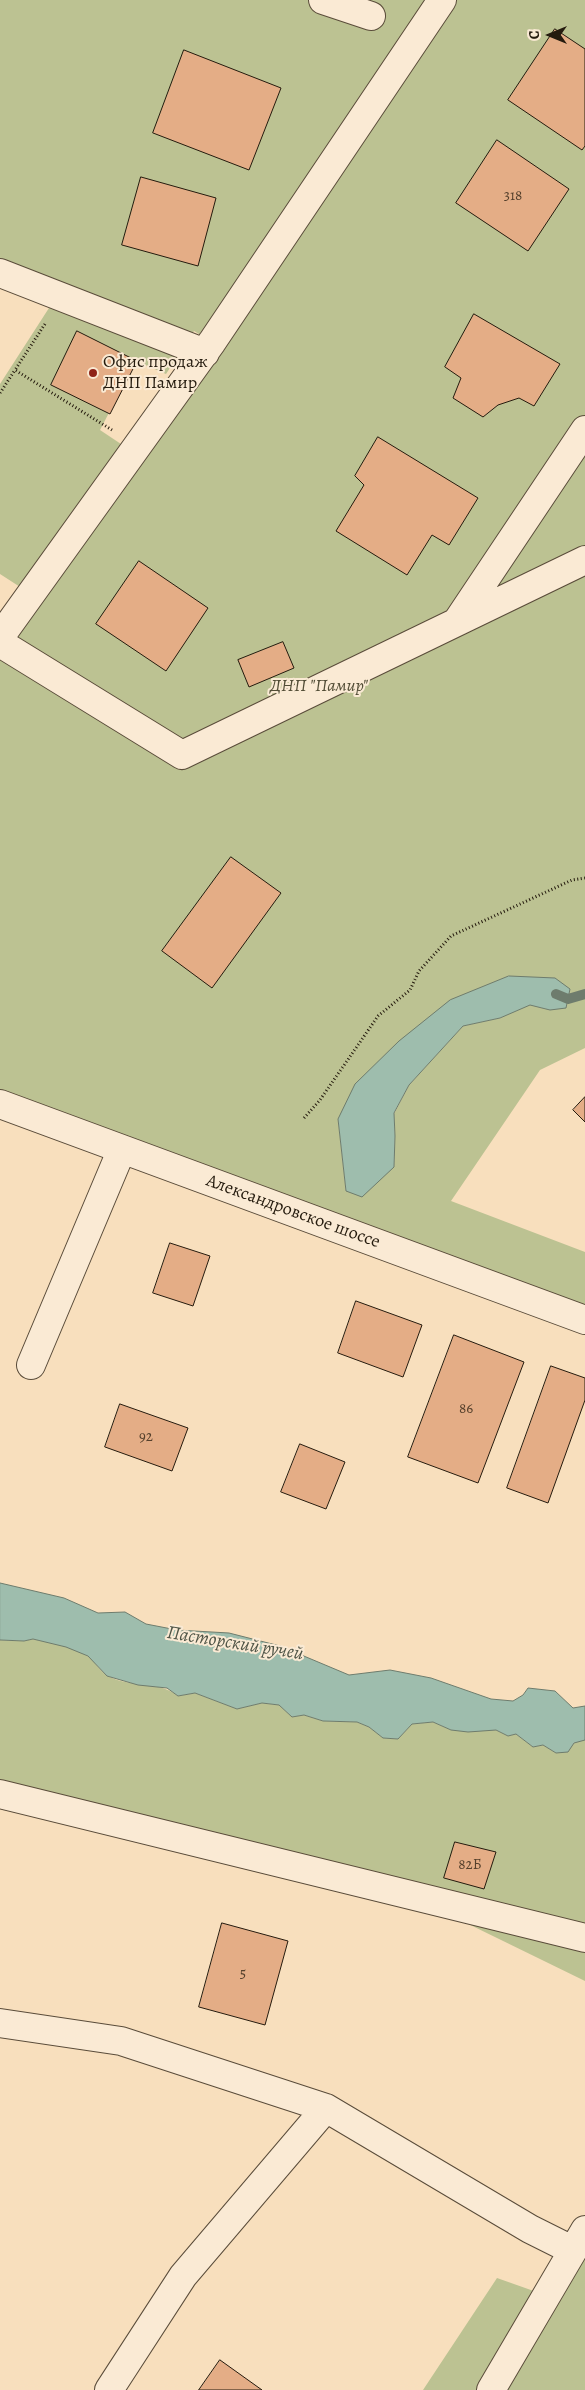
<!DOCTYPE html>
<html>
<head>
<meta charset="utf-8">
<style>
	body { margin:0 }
	#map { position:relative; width:585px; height:2390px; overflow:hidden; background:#f8dfbd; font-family:Alegreya,serif }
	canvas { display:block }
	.north { position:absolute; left:525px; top:10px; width:50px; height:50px; -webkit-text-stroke:4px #faead4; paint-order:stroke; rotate:270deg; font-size:14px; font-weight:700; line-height:20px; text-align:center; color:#251b0e }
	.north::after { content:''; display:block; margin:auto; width:18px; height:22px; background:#251b0e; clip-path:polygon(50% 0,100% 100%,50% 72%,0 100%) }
</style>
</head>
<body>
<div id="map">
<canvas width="585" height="2390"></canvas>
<div class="north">С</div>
</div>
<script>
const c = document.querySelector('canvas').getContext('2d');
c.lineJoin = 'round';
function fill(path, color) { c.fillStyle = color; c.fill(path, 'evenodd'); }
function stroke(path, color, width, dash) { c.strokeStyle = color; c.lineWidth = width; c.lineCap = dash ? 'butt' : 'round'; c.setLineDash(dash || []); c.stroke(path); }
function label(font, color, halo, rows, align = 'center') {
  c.font = font + ' Alegreya,serif'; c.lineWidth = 4; c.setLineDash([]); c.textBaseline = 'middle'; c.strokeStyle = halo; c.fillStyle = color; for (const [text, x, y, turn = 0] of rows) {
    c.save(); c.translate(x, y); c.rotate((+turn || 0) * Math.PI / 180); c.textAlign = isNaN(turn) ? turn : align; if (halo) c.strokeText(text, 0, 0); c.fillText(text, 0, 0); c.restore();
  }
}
const green = new Path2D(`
	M0,0h585v1048l-45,22 -89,131 134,51v67l-585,-215v-467l31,-43 -31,-20v-190l58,-90 -58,-21zM194,331l18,11 -79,110 -33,-22 36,-69 30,13zM509,976l41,34 -20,-6 -30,14 -37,8 -54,59 -15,29 1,22 -1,31 -48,24 -8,-72z
	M33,1639c18,4 41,7 56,18 7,5 11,15 19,19 22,12 50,4 70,20l17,-3 42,16 25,-6 17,2 13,12 12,-2 19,6 34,1 12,5 14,11 15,1 14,-15 21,-2 18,8h45l12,6 8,-2 17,13 10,-2 13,8 26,-14 3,1v241l-131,-64 -454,-112v-165l24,1z
	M585,2232v158h-162l74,-112 48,17z`);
const water = new Path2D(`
	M509,976l46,2 15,11 -4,19 -16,2 -20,-5 -30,13 -37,8 -54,59 -15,28 1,23 -1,31 -32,30 -16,-6 -8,-72 17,-35 44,-43 51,-41z
	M0,1583l64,15 34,15 27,-1 21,12 31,6 52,3 51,13 69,29 41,-5 41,8 60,21 22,2 10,-6 5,-7 27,3 18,17 12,-2v34l-11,3 -6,9 -12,1 -13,-8 -10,2 -17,-13 -8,2 -12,-6 -28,2 -17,-2 -18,-8 -21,2 -14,15 -15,-1 -14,-11 -12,-5 -34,-1 -19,-6 -12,2 -13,-12 -17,-2 -25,6 -42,-16 -17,3 -11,-8 -29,-3 -31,-9 -19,-20 -22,-9 -33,-8 -9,2 -24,-1z`);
const stream = new Path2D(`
	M556,994l12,5 17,-5`);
const building = new Path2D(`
	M555,29l30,20v97l-3,4 -74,-50z
	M184,50l97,38 -32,82 -96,-37z
	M497,140l72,49 -41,62 -72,-48z
	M141,177l75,21 -18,68 -76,-21z
	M474,314l86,50 -26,42 -15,-8 -21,7 -15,12 -30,-19 8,-20 -16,-11z
	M77,331l60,30 -27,53 -59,-29z
	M378,437l100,61 -29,47 -17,-10 -25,40 -71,-44 28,-46 -9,-9z
	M139,561l69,47 -42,63 -70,-47z
	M283,642l11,26 -45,19 -11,-27z
	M231,857l50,36 -69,95 -50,-37z
	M585,1097v25l-12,-12z
	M170,1243l40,13 -17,50 -40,-13z
	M356,1301l66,24 -19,52 -65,-24z
	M454,1335l70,27 -46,121 -70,-26z
	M551,1366l34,12v22l-37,103 -41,-15z
	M120,1404l68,24 -16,43 -67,-24z
	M300,1444l45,18 -19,47 -45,-17z
	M455,1842l41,10 -12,37 -40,-11z
	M222,1923l66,18 -23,84 -66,-18z
	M220,2360l42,30h-63z`);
const path = new Path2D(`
	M45,324l-30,46 97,60
	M0,393l15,-23
	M304,1118l16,-18 58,-84 32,-26 9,-19 32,-35 121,-56 13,-2`);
const minor = new Path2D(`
	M323,0l48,16
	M0,273l205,80
	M458,620l127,-190
	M0,637l212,-295 230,-342
	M0,643l182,112 403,-195
	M0,1104l585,216
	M31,1365l91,-216
	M0,1794l585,144
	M0,2023l121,18 205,67 204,121 42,21
	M109,2390l74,-114 143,-168
	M491,2390l94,-160`);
const markers = [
	[93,373,5,"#8f2418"]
];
const numberNames = [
	["318",513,196],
	["86",466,1409],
	["92",146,1437],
	["82Б",470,1865],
	["5",243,1974]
];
const poiNames = [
	["Офис продаж",103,363],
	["ДНП Памир",103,384]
];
const parkNames = [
	["ДНП \"Памир\"",319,687]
];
const streetNames = [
	["Александровское шоссе",293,1212,20]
];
const waterNames = [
	["Пасторский ручей",235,1644,9]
];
fill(green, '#bcc292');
fill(water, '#9ebdad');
stroke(water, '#6e7c6d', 1);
stroke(stream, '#6e7c6d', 10);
fill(building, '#e4ad86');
stroke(building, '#251b0e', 1);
stroke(minor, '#5a4c3a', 30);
stroke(path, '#251b0e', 3, [1, 2.5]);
stroke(minor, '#faead4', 28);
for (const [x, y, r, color] of markers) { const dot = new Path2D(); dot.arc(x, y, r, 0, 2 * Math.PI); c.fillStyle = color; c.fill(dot); stroke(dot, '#faead4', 2); }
label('15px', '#55402c', null, numberNames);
label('18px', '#251b0e', '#faead4', poiNames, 'left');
label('italic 18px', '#524d36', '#faead4', parkNames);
label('18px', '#251b0e', '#faead4', streetNames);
label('italic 19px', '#4f5446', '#faead4', waterNames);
</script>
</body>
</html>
